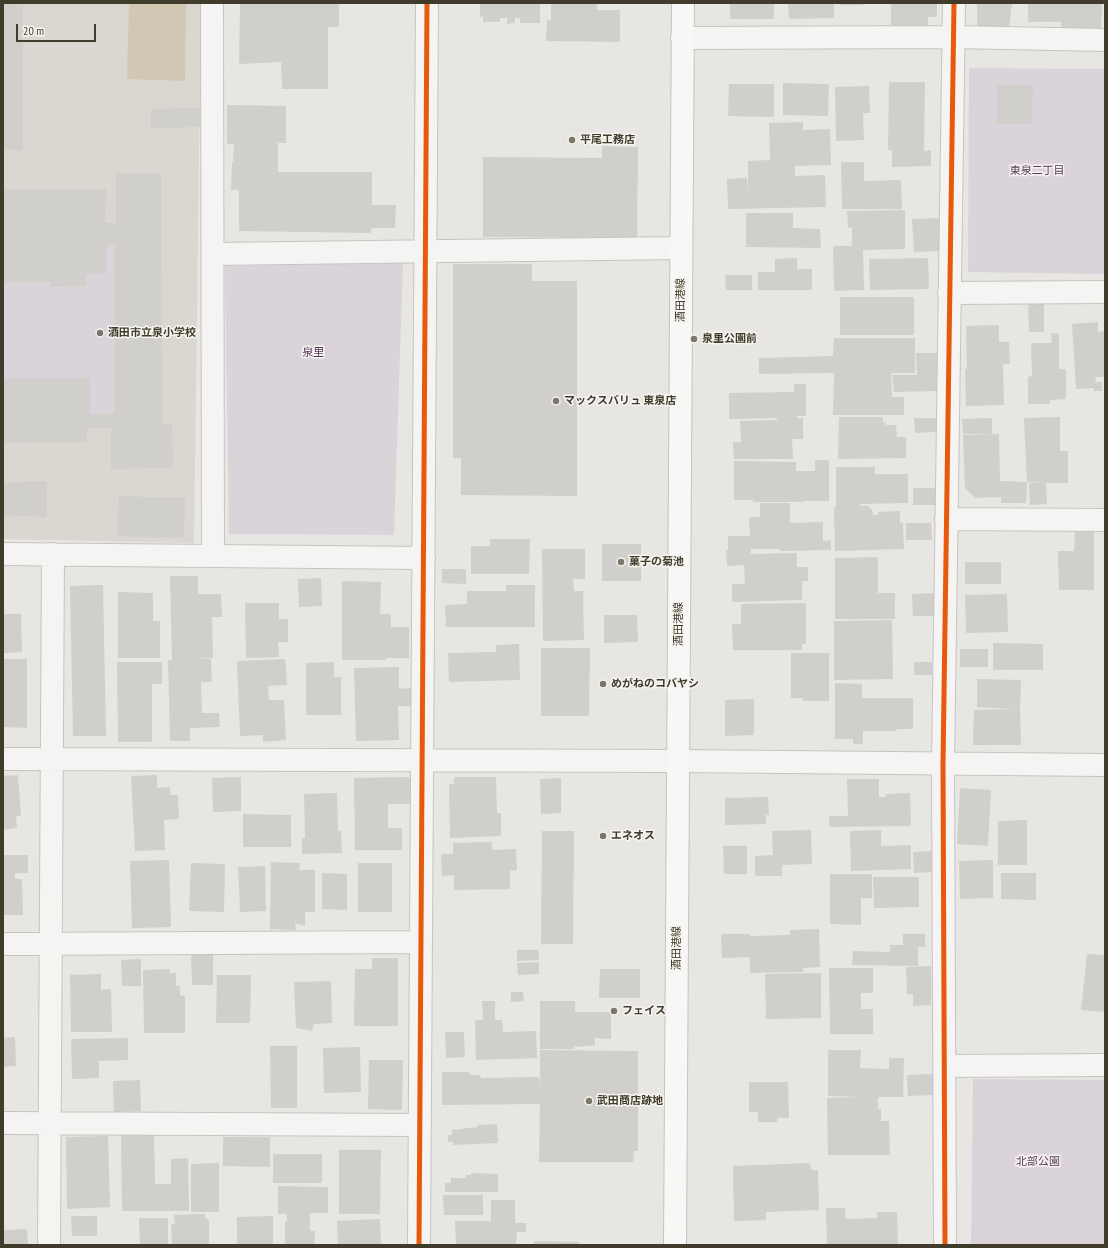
<!DOCTYPE html>
<html>
<head>
<meta charset="utf-8">
<style>
	body { margin:0 }
	#map { position:relative; width:1108px; height:1248px; overflow:hidden; background:#e7e6e3; font-family:"PT Sans Narrow",sans-serif }
	canvas { display:block }
	.frame { position:absolute; inset:0; border:4px solid #403b2a; pointer-events:none }
	.scale { position:absolute; left:16px; top:24px; width:80px; height:18px; box-sizing:border-box; border:2px solid #403b2a; border-top:0; padding-left:5px; font-size:12px; line-height:14px; white-space:nowrap; color:#403b2a; -webkit-text-stroke:3px #f7f5f1; paint-order:stroke }
</style>
</head>
<body>
<div id="map">
<canvas width="1108" height="1248"></canvas>
<div class="frame"></div>
<div class="scale">20 m</div>
</div>
<script>
const c = document.querySelector('canvas').getContext('2d');
c.lineJoin = 'round';
function fill(path, color) { c.fillStyle = color; c.fill(path, 'evenodd'); }
function stroke(path, color, width, dash) { c.strokeStyle = color; c.lineWidth = width; c.lineCap = dash ? 'butt' : 'round'; c.setLineDash(dash || []); c.stroke(path); }
function label(font, color, halo, rows, align = 'center') {
  c.font = font + ' "PT Sans Narrow","Noto Sans JP",sans-serif'; c.lineWidth = 3; c.setLineDash([]); c.textBaseline = 'middle'; c.strokeStyle = halo; c.fillStyle = color; for (const [text, x, y, turn = 0] of rows) {
    c.save(); c.translate(x, y); c.rotate((+turn || 0) * Math.PI / 180); c.textAlign = isNaN(turn) ? turn : align; if (halo) c.strokeText(text, 0, 0); c.fillText(text, 0, 0); c.restore();
  }
}
const built = new Path2D(`
	M3,3h198l-7,540 -191,-4z`);
const green = new Path2D(`
	M969,68l136,1v205l-137,-2z
	M115,244v170h-25v-36h-87v-96h48v5l34,-1v-12l21,-29z
	M403,263l-9,272 -165,-1 -4,-268z
	M973,1079l132,1v165h-134z`);
const water = new Path2D(`
	M129,3h57l-1,78 -58,-2z`);
const building = new Path2D(`
	M3,3h20v147h-20z
	M240,3h99v24h-11v62h-46l-1,-27 -42,2z
	M480,3h60v20h-20v-5h-5v5l-8,1v-6h-7v4h-17v-6l-3,1z
	M551,3h46v7h23v32l-74,-1 1,-21h4z
	M730,3h44v16h-44z
	M788,3h46v15l-45,1z
	M840,3h23v2h-23z
	M891,3h46v14h-9v15h-37z
	M977,3h35l-3,25h-32z
	M1028,3h74l-1,29 -40,-1v-9h-33z
	M889,82h36l-1,69 7,-1v16l-39,1v-17h-4z
	M783,83l46,1 -1,32 -45,-1z
	M729,84h45v33l-46,-1z
	M997,85h36l-2,39h-34z
	M869,86l1,27h-7l1,27 -28,1 -1,-54z
	M227,105l59,1v37h-8v29h94v33h24l-1,23h-23l-2,5 -131,-2v-41h-8l1,-28h1l1,-18h-7z
	M200,108v19l-49,1v-19z
	M803,122v8l27,-1 1,36 -36,1v10l30,-1 1,32 -98,2 -1,-30 20,-1 1,18v-35l22,-1 -1,-37z
	M602,146l36,1 -1,91 -154,-1v-80l119,1z
	M841,162h23v19l37,-1 1,29h-60z
	M116,173h45l1,251h10l1,44 -62,1v-41h-24v14l-84,1v-65h87v36h25v-170l-9,1v29h-21l1,12 -35,1v-5h-48v-93h103l-1,34h11z
	M905,210v39l-42,1 1,40 -30,1 -1,-45h19v-19l-4,1 -1,-17z
	M746,213h47v15l27,1 1,19 -75,-1z
	M939,218l2,33 -27,1 -2,-33z
	M797,258v11h15v21h-54v-18h17v-13z
	M928,258l1,31 -59,1 -1,-31z
	M453,264h79v17h45v215l-116,-1v-37h-8z
	M725,275h27v15h-26z
	M840,297h74v38h-74z
	M1028,302h16v30h-15z
	M1098,322v10l7,-1v46h-10l1,5h6v9h-8v-3l-18,1 -4,-65z
	M999,325v17h10l1,22h-7l1,41 -38,1 -1,-37h2l-1,-43z
	M1051,333l8,1v35h7v30l-16,1v4h-22v-27l4,-1 -1,-33h21z
	M834,338h81v35h-24l1,24h12v18h-71l1,-42 -75,1v-16l74,-2z
	M916,353h23v38l-45,1 -2,-17h25z
	M794,384h12v32h-9v2h6v21h-11l1,20h-59l-1,-17h8l-1,-21 37,-1v-2l-48,1v-26l65,-1z
	M839,417h44v6l3,-1v3h10l1,12h9v21l-68,1z
	M1060,417v34h8v32h-22l1,21 -17,1 -1,-22h15l-17,-1 -3,-64z
	M914,418h23v14l-22,1z
	M992,418v16h-29l-1,-15z
	M999,434l1,47 27,1 -1,21h-25v-6l-26,1 -10,-10 -2,-53z
	M815,460h14v41h-26v1h-50v-2h-19v-39l62,1v9h19z
	M836,467h39v7h33v29l-48,1v2h9v3h3l1,6h5v-3l22,-1v12h3l1,26 -69,2 -1,-44h2z
	M47,481v36l-44,-2v-32z
	M913,488h26v17h-26z
	M119,496l66,2 -1,40 -67,-2z
	M760,503h30v20l33,-1v19l8,-1v10l-51,1v-2h-29v5l46,-1v14h11v14h-6v19l-70,2v-18h13l-1,-19 -17,1 -1,-16h2v-14h22l-1,-19h11z
	M906,523h25l1,17h-26z
	M1075,530h19v60h-35l-1,-39h16z
	M490,539h40l-1,35h-58v-28h19z
	M602,544h39v37h-39z
	M542,549h43v30h-12l1,12h9l1,49 -41,1z
	M878,557v36h17v26h-60v-61z
	M965,562h36v22h-36z
	M442,569h24v15l-24,-1z
	M170,576h28v18h23l1,23h-10l1,41 -21,1h19l1,23h-11l1,31h17l1,14 -30,1v13h-20l-2,-81h4z
	M321,578l1,28 -23,1 -1,-28z
	M342,581l39,1 -1,32h11v13h18v31h-23v2h-44z
	M103,585l3,151h-33l-3,-150z
	M506,585h29v42h-89l-1,-22 22,-1v-13h39z
	M118,592l35,1v28h7v37h-42z
	M937,593v23h-24l-1,-22z
	M1007,594l1,38 -42,1 -1,-38z
	M245,603h34v16h9v23h-10l1,15 -33,1z
	M806,603v41h-4v6h-69l-1,-26h9v-20z
	M3,614h18l1,38 -19,1z
	M604,615h33l1,27 -34,1z
	M892,620l1,59 -59,1v-59z
	M993,643l50,1v26h-50z
	M519,644l1,36 -71,2 -1,-29 48,-1v-7z
	M541,648h49l-1,68h-48z
	M960,649h28v18h-28z
	M791,653h38v48h-26l-1,-3h-11z
	M3,659h24v69l-24,-1z
	M285,659l2,26 -19,1 1,14h15l2,40 -23,2v-7l-23,1 -3,-75z
	M117,662h45v22h-10v58h-34z
	M334,662v15h7v38h-35v-52z
	M914,662h18v13h-18z
	M399,667v22l13,-1 1,18h-15l1,34 -43,1 -2,-73z
	M977,679l44,1 -1,29 1,36h-48l1,-35 42,-1 -39,-2z
	M835,683l27,1v14h51v31h-16l-1,2h-33v13h-10v-5h-18z
	M754,699v36l-29,1v-36z
	M18,775l3,41h-5l1,12 -14,2v-54z
	M157,775v13l13,-1v8h8l1,24 -15,1 1,30 -30,1 -4,-75z
	M241,777v34l-28,1 -1,-34z
	M411,777v27h-23v24h14v22h-47l-1,-72z
	M454,777h42l1,36h4v23l-51,2 -1,-54h5z
	M561,778v35l-20,1 -1,-35z
	M847,779h32v18h7v-3l24,-1 1,33 -81,1 -1,-11h19z
	M960,788l31,2 -3,56 -31,-2z
	M337,793l1,38h3l1,22 -40,1v-16h3l-1,-44z
	M768,797l1,18h-3v9l-41,1v-27z
	M243,814l48,1v32h-48z
	M1027,820v45h-29v-44z
	M811,830l1,34 -30,1v11h-27v-20l18,-1 -1,-24z
	M881,830v16l30,-1v24l-60,2 -1,-40z
	M542,831h32l-1,113h-32z
	M492,842v8l24,-1 1,21 -7,1v18l-56,1v-15l-12,1 -1,-22h12v-11z
	M723,846h24v28h-23z
	M934,851l1,21 -21,1 -1,-21z
	M3,855h25v18h-13v6h7l1,36h-20z
	M169,860l2,67 -39,1 -2,-67z
	M993,860v38l-33,1 -1,-38z
	M271,862l29,1 -1,7h16v42h-10v14l-10,-3 1,7 -26,-1z
	M191,863l34,1 -1,48 -35,-1z
	M358,863h34v49h-34z
	M265,866l1,45 -26,1 -2,-45z
	M322,873l25,1v36l-25,-1z
	M1001,873h35v27l-35,-1z
	M830,874h42v24h-11v27l-31,-1z
	M873,877h46v30l-45,1z
	M819,929l1,38 -17,1v4l-53,1v-16l-28,1 -1,-24h29v2l40,-1v-5z
	M903,934h22v13h-7v19l-66,-1 1,-14 37,1v-7h13z
	M517,950h21l1,10 -22,1z
	M191,952h22v33h-21z
	M1087,954l18,1v57l-24,-2z
	M372,958h26v68h-44l1,-57h17z
	M141,959v27h-19l-1,-26z
	M539,962v12l-21,1 -1,-12z
	M931,966v39l-18,1v-12h-6l-1,-27z
	M829,968h44v25h-12v16h12v25h-43z
	M170,969v4h6v13h4v9l5,1v37h-41l-1,-63z
	M600,969h40v29h-41z
	M821,973v45l-55,1 -1,-45z
	M101,974v16l10,-1 1,43h-41l-1,-57z
	M217,975h34l-1,48h-34z
	M331,981l1,42 -18,1 -2,7 -16,-3 -2,-46z
	M511,992h12l1,9 -13,1z
	M482,1001h13v19h7l1,12 33,-1 1,27 -61,2 -1,-40h8z
	M540,1001h35v11h36v27l-16,-1v7l-21,2v2h-34z
	M445,1032h19l1,25 -19,1z
	M15,1037l1,29 -13,1v-29z
	M128,1038v22l-29,1v17l-27,1 -1,-40z
	M270,1046h27v62h-26z
	M360,1047l1,45 -37,1 -1,-45z
	M540,1050l98,1v100h-4l-1,11h-94l1,-58 -98,1v-33h28l-1,3h11l1,3 58,-1 1,9z
	M828,1050h33l-1,18 29,1v-11h15l-1,39h-25v12h3v12h8l1,34h-62l-1,-57 36,-1 -35,-1z
	M369,1060h34l-1,50 -34,-1z
	M933,1074l1,21 -26,1 -1,-21z
	M140,1080l1,31 -27,1 -1,-31z
	M749,1082h39l1,36h-12v4h-19v-10h-9z
	M497,1124l1,19 -45,2v-3h-5v-7h4v-5l26,-3v-2z
	M154,1133l1,51h16v-25l17,-1 1,53h-67l-1,-77z
	M108,1136l2,71 -43,2 -1,-72z
	M223,1137h47v30l-47,-1z
	M339,1150h42l-1,64h-41z
	M273,1154h49v29h-49z
	M219,1163v49h-28v-48z
	M809,1163l3,7h6l1,40 -53,2v8l-32,1 -1,-55z
	M471,1173l27,1v18h-53v-9h6v-5h15v-3h5z
	M278,1186l50,1v26h-18v18h5l-1,14h-29v-23h2v-8h-9z
	M443,1195h40v20h-39z
	M491,1200h24v23h11v9h-9l-1,13h-60l-1,-24h36z
	M826,1208h19l1,11 31,-1v-6h20l1,32 -71,1z
	M205,1214v4l4,2v25h-37l-1,-21h4l-1,-9z
	M71,1216h26v20h-25z
	M273,1216v29h-36v-28z
	M139,1218h29v27h-28z
	M380,1219l1,26h-43l-1,-24z
	M27,1229l1,16h-25v-15z
	M534,1241l45,1v3h-45z`);
const minor = new Path2D(`
	M212,3l1,553
	M682,38l271,-1 152,3
	M213,254l468,-6
	M949,293l156,-1
	M946,519l159,1
	M3,554l421,4
	M3,759l675,2 427,4
	M3,944l418,-2
	M945,1066l160,-1
	M3,1123l417,2
	M49,1245l4,-691
	M419,1245l8,-1242
	M945,1245l-2,-481 11,-761`);
const major = new Path2D(`
	M675,1245l8,-1242`);
const cycleway = new Path2D(`
	M419,1245l8,-1242
	M945,1245l-2,-481 11,-761`);
const markers = [
	[572,140,4,"#7a776b"],
	[100,333,4,"#7a776b"],
	[694,339,4,"#7a776b"],
	[556,401,4,"#7a776b"],
	[621,562,4,"#7a776b"],
	[603,684,4,"#7a776b"],
	[603,836,4,"#7a776b"],
	[614,1011,4,"#7a776b"],
	[589,1101,4,"#7a776b"]
];
const poiNames = [
	["平尾工務店",580,140],
	["酒田市立泉小学校",108,333],
	["泉里公園前",702,339],
	["マックスバリュ 東泉店",564,401],
	["菓子の菊池",629,562],
	["めがねのコバヤシ",611,684],
	["エネオス",611,836],
	["フェイス",622,1011],
	["武田商店跡地",597,1101]
];
const parkNames = [
	["東泉二丁目",1037,171],
	["泉里",313,353],
	["北部公園",1038,1162]
];
const streetNames = [
	["酒田港線",681,300,-90],
	["酒田港線",679,624,-90],
	["酒田港線",677,948,-90]
];
fill(built, '#dad7d1');
fill(green, '#dbd3da');
fill(water, '#d1c7b3');
fill(building, '#d0cfcb');
stroke(minor, '#c5c4c1', 24);
stroke(major, '#c5c3bf', 24);
stroke(minor, '#f5f4f2', 22);
stroke(major, '#f7f7f6', 22);
stroke(cycleway, '#e8590c', 5);
for (const [x, y, r, color] of markers) { const dot = new Path2D(); dot.arc(x, y, r, 0, 2 * Math.PI); c.fillStyle = color; c.fill(dot); stroke(dot, '#f7f5f1', 1.5); }
label('bold 11px', '#403b2a', '#f7f5f1', poiNames, 'left');
label('11px', '#5a385b', '#f7f5f1', parkNames);
label('11px', '#403b2a', '#f7f5f1', streetNames);
</script>
</body>
</html>
